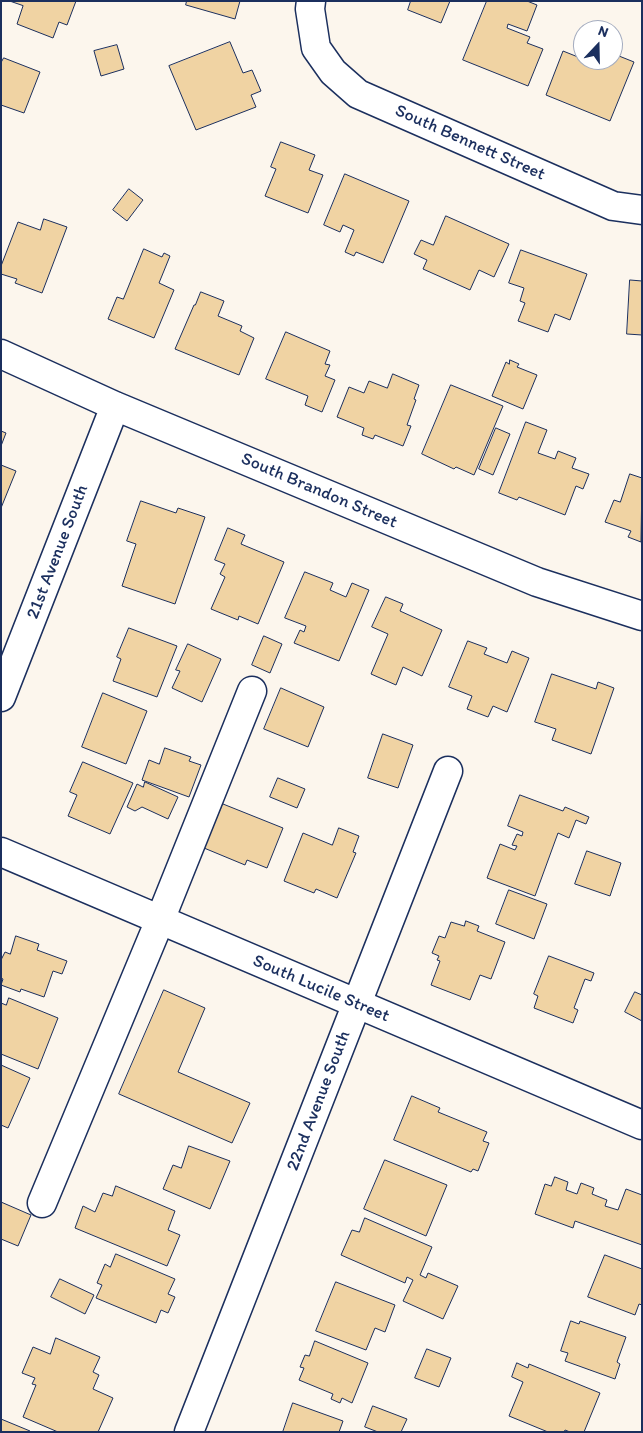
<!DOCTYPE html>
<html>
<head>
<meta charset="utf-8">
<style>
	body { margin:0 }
	#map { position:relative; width:643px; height:1433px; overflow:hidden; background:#fcf6ed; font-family:Itim,sans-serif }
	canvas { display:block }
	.frame { position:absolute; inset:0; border:2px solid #1b2f5e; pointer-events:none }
	.north { position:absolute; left:573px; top:20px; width:50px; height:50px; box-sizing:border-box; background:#fff; border:1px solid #a4acbf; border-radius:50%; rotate:21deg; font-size:14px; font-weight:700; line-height:20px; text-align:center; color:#1b2f5e }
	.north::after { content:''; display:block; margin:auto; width:18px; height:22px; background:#1b2f5e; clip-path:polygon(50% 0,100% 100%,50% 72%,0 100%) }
</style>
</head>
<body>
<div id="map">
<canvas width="643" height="1433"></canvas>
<div class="frame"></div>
<div class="north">N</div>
</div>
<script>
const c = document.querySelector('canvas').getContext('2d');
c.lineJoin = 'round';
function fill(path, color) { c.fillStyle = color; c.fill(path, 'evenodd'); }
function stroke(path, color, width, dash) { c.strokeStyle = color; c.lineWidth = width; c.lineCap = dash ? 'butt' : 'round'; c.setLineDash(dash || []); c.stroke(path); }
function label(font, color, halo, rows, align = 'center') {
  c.font = font + ' Itim,sans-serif'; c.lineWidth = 4; c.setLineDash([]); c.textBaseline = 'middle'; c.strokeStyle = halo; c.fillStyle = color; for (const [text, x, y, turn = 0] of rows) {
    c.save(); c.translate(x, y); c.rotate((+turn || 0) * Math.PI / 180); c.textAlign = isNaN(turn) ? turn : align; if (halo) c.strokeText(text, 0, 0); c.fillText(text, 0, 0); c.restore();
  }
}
const building = new Path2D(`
	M10,1h66l-9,24 -8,-3 -6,16 -36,-14 6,-18z
	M187,1h53l-5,18 -49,-14z
	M411,1h39l-9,22 -33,-13z
	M487,1h40l10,4 -10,26 -19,-7 -1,4 23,9 -3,6 16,6 -15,37 -65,-26z
	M230,42l13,31 9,-3 9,21 -10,4 5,12 -60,23 -27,-64z
	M117,45l7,24 -23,7 -7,-25z
	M583,45v15h30l1,-6 20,8 -24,59 -64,-26 17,-44 15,6z
	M4,58l36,14 -16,41 -23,-8v-42z
	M281,142l34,13 -6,15 14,5 -15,38 -43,-17 11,-27 -5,-2z
	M345,174l64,27 -26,62 -27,-11 -2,4 -9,-4 9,-22 -11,-5 -3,7 -16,-7z
	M129,189l14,11 -16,21 -14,-11z
	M446,216l63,28 -15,33 -15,-7 -9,20 -47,-21 4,-9 -13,-6 7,-14 12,5z
	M44,219l23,8 -25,66 -27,-10 2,-4 -16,-5v-8l17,-44 22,8z
	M144,249l18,8 2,-4 6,3 -11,27 15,7 -20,48 -46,-19 9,-22 6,2z
	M521,250l66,24 -17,46 -15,-6 -7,18 -30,-11 7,-18 -5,-2 4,-13 -15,-5z
	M630,280l12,1v54l-15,-1z
	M201,292l23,9 -6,15 24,10 -2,5 14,7 -15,37 -64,-26 19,-44h1z
	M286,332l44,19 -5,13 5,1 -5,11 10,4 -13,32 -17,-7 3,-9 -42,-17z
	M510,360l9,4 -2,3 20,8 -14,34 -31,-13 14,-34 3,2z
	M393,374l26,11 -5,14 2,1 -9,25 4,1 -8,20 -28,-11 -2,4 -11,-4 2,-7 -27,-11 12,-30 15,6 5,-12 18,7z
	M451,385l52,21 -29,69 -18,-8 -2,2 -32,-15z
	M526,422l21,8 -9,23 17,6 3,-8 18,7 -4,10 17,6 -6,15 -7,-3 -11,29 -46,-18 -2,3 -18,-7z
	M496,428l14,6 -17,41 -14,-6z
	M1,431l5,2 -5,13z
	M1,465l15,6 -15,37z
	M630,474l12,4 -1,64 -13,-5 3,-6 -26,-9 9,-22 6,2z
	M141,501l35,12 2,-5 27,9 -30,87 -53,-18 14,-42 -9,-3z
	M228,528l17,7 -4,9 43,18 -26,62 -19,-8 -1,4 -27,-11 14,-32 -5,-3 5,-10 -10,-4z
	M305,572l28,11 -3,7 16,7 6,-14 17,7 -30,71 -45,-18 6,-13 4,2 2,-6 -21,-8z
	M386,597l17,7 -3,7 42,19 -20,46 -19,-9 -7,18 -25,-11 17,-40 -16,-7z
	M129,628l48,18 -20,51 -44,-16 8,-22 -4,-2z
	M264,636l18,8 -12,29 -18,-8z
	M468,641l19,7 -3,6 23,9 5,-12 17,7 -22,54 -14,-6 -5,11 -21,-8 5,-13 -23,-9z
	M188,644l33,15 -19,43 -30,-14 8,-17 -4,-1z
	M552,674l44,15 2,-7 16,6 -23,66 -39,-14 4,-11 -21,-7z
	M281,688l43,19 -16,40 -44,-18z
	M103,693l44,18 -21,53 -44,-17z
	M383,734l30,11 -15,43 -30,-10z
	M165,748l26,9 -2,4 12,4 -12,32 -47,-17 7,-20 10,4z
	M83,762l50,21 -23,51 -42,-18 9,-21 -7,-3z
	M278,778l27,11 -8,19 -27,-11z
	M145,782l33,15 -10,22 -26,-12 -7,4 -8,-4 10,-23 6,3z
	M520,795l43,16 2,-4 24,10 -3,7 -10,-4 -7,18 -11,-5 -23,63 -48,-18 13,-34 15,6 2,-4 -5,-1 5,-11 5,2 1,-4 -15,-6z
	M223,804l60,24 -16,40 -20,-8 -2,5 -41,-17z
	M339,828l20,8 -6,16 3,1 -19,45 -21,-9 -2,4 -30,-12 19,-48 29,12z
	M587,851l34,12 -11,33 -35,-12z
	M509,890l38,14 -13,35 -38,-15z
	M466,921l13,5 -2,5 28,11 -14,37 -11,-4 -10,25 -39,-15 9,-24 -3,-1 2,-4 -7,-3 7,-17 6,2 6,-16 13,4z
	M16,936l23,8 -2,6 30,11 -5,13 -9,-3 -9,26 -23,-8 -1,3 -19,-7 2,-6 -2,-1v-18l4,-8 5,2z
	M549,956l45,17 -3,8 -6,-2 -11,29 4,2 -5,13 -39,-15 4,-12 -4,-2z
	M164,990l41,18 -27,64 72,31 -18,40 -113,-49z
	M635,992l7,3v26l-17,-9z
	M9,998l49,20 -20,51 -37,-15v-51l5,2z
	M1,1065l29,13 -22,50 -7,-3z
	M412,1096l28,12 -2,4 49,20 -4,9 6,2 -11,28 -5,-2 -2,3 -77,-32z
	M189,1146l41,15 -20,48 -47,-20 10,-24 8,3z
	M385,1160l62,25 -21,51 -62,-27z
	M555,1177l13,5 -2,8 11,4 4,-11 13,5 -2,6 15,6 -2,6 13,4 8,-21 16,6v50l-67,-24 -2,7 -38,-14 10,-30 6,2z
	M116,1186l59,25 -7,19 12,5 -13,31 -92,-38 8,-22 12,6 8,-19 9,3z
	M1,1202l30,13 -13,31 -17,-7z
	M365,1218l67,29 -12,28 6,3 2,-5 30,13 -15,33 -40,-18 10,-21 -6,-3 -2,6 -64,-28 11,-25 7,2z
	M116,1254l59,25 -7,15 7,3 -7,16 -7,-3 -5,13 -60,-25 6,-13 -5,-2 8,-19 5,3z
	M605,1255l37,14v36l-3,-1 -4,11 -47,-18z
	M60,1279l34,16 -9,19 -34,-17z
	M336,1282l59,23 -10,27 -10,-4 -9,22 -50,-19z
	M571,1321l8,3 1,-3 46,16 -9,25 3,2 -5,15 -50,-18 3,-8 -7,-2z
	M56,1338l44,19 -7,15 6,3 -6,14 20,9 -15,34h-40l-35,-15 13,-32 -4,-1 3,-6 -13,-5 11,-26 17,7z
	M315,1341l53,22 -16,40 -10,-5 -2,5 -9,-4 2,-5 -34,-14 5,-12 -4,-1 5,-12 4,1z
	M427,1349l24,9 -12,29 -24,-9z
	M517,1363l11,5 1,-4 71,29 -16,39h-14l-5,-2 -1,2h-16l-39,-16 14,-34 -11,-5z
	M293,1403l50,18 -4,11h-56z
	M373,1406l34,13 -6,13h-23l-13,-5z
	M1,1419l29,12v1h-29z`);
const minor = new Path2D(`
	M311,1l-1,8 6,39 17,24 25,22 255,112 29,4
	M1,354l114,52 422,176 105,34
	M1,697l114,-291
	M1,852l641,273
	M42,1203l118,-283 92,-229
	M189,1432l259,-661`);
const streetNames = [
	["South Bennett Street",470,143,24],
	["South Brandon Street",319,491,23],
	["21st Avenue South",58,552,-69],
	["South Lucile Street",321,989,23],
	["22nd Avenue South",319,1101,-69]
];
fill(building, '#f0d3a3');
stroke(building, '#1b2f5e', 1);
stroke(minor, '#1b2f5e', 31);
stroke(minor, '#fff', 28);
label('18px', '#1b2f5e', '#fff', streetNames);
</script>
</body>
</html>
